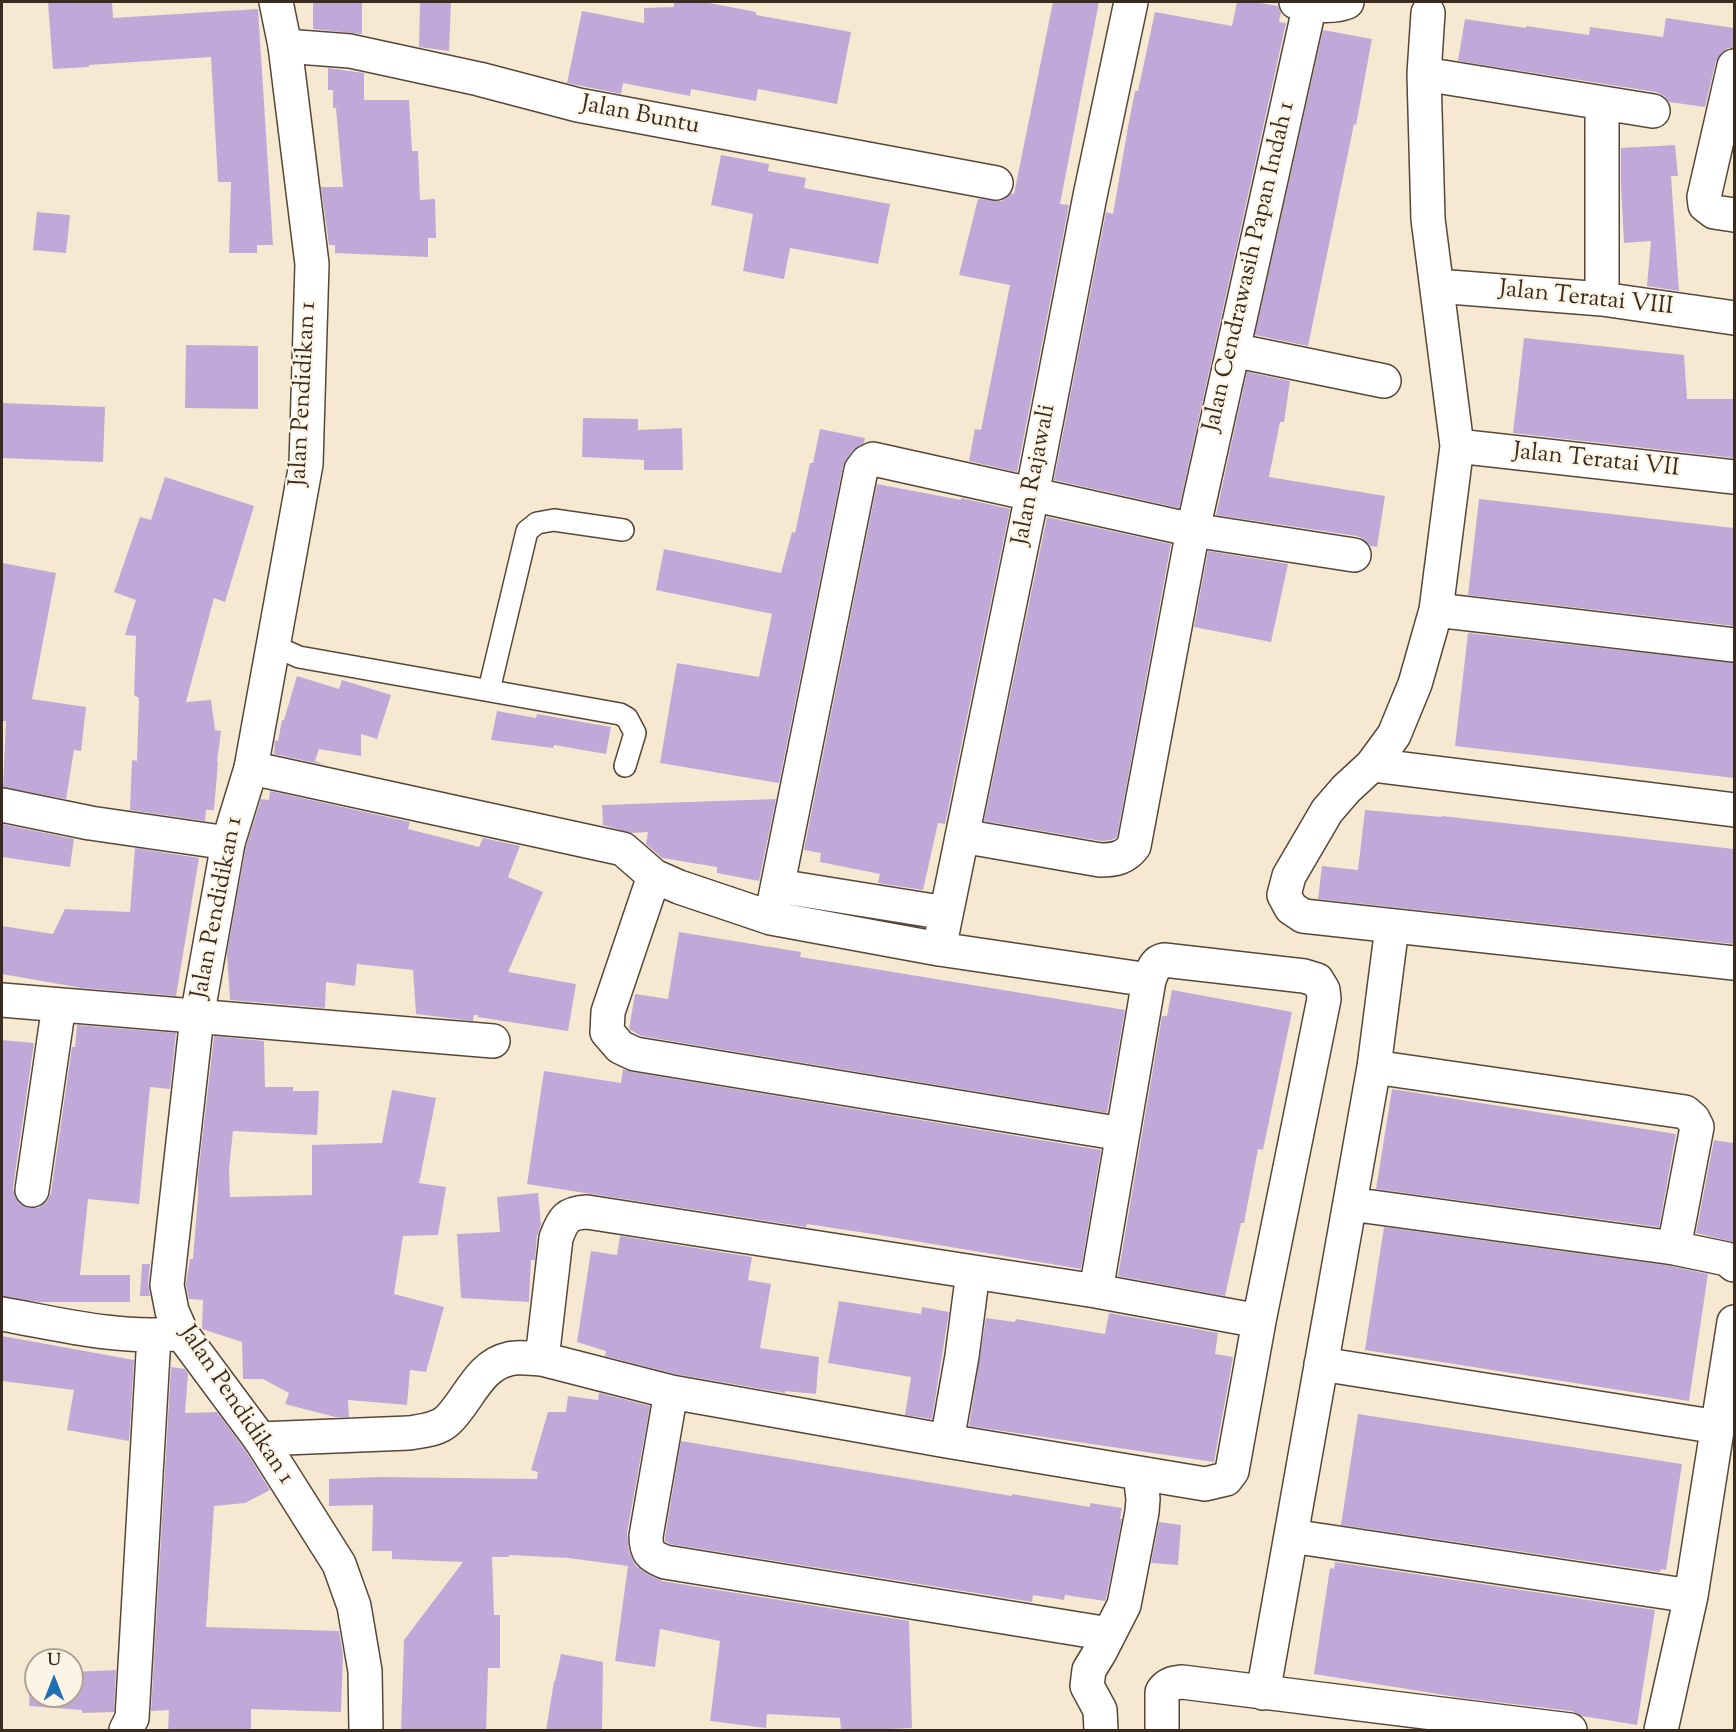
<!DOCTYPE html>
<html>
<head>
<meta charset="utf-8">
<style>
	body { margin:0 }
	#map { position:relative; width:1736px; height:1732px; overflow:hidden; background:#f7e9d1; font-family:"Sorts Mill Goudy",serif }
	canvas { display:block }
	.frame { position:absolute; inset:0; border:3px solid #3b2a1e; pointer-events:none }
	.north { position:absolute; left:24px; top:1648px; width:60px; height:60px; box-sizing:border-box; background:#fcf5e5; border:2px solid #afa495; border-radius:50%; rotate:0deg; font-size:16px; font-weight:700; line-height:24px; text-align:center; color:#3b2a1e }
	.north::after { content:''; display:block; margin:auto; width:21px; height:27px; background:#1f6fb2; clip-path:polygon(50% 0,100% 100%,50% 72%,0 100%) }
</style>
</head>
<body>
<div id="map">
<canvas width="1736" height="1732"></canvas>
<div class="frame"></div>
<div class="north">U</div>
</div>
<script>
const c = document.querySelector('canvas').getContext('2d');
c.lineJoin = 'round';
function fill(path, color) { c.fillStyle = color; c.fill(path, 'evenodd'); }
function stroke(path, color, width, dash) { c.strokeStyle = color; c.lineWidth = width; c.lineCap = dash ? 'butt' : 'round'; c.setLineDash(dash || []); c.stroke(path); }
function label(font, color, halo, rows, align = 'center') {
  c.font = font + ' "Sorts Mill Goudy",serif'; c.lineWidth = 4.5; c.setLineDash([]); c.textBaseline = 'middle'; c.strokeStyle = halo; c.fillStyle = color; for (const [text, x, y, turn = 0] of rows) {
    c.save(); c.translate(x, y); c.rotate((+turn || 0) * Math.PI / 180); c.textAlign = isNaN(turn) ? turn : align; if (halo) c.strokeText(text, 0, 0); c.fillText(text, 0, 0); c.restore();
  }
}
const building = new Path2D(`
	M48,2h64l1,16 145,-9 15,236h-16v8h-28l2,-71h-13l-7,-125 -122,8v2l-36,2z
	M313,2h49v32l-49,-5z
	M420,2h31l-2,49 -30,-4z
	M704,2l52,10v3l95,17 -14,72 -79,-15 -2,12 -65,-12 -1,7 -67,-13 -2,11 -54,-11 15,-72 62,12v-15l30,-1v-4z
	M1053,2h46l-39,202 9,1 -52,267 -48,-11 6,-32 6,1 29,-145 -51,-10 19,-76 24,2 9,-8 3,1z
	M1237,2h17l24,4 3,7 -2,9 7,1 -107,485 -125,-28 52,-268 7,2 15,-87 7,-36h3l17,-79 77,14z
	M1666,18l68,10v20h-6l-7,5 -5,8 -11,46 -36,-5 -5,-6 -8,-4 -198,-31 7,-42 61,9v-2l63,9 1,-8 73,10z
	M1323,30l49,9 -16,86 -2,-1 -46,222 -53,-11z
	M328,68l36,5v27h45l3,51h6l2,49 15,-1 1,39h-8v19l-93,-4v-8h-6l-8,-58h22l-7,-79h-3v-18h-5z
	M1675,145l3,31h-7l8,115 -32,-5 4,-45 -27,2 -3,-58v-37z
	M721,155l48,9 -1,7 38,7 -2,10 86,16 -12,60 -88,-16 -6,31 -41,-8 10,-57 -42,-9z
	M37,212l33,3 -4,38 -33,-3z
	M1524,338l160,17 3,44h47v59l-221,-25z
	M186,345l72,1v63l-73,-1z
	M1247,372l43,9 -6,41h-4l-11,55 116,19 -8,51 -7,-1 -5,-6 -8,-4 -141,-21z
	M2,403l103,4 -2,55 -101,-4z
	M583,418l55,1v11l44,-2 1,42h-39v-10l-62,-3z
	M820,429l45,9 -1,5 -12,8 -9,15 -64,317 -119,-20 17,-100 82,14 13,-63 -116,-24 8,-41 117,24 11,-41 3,1 15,-70h3z
	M165,477l89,29 -29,96 -11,-4 -28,104 25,-2 4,30 6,1 -4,31h1l-4,48h-8l-1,11 -75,-11 2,-50 5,1 2,-63 -5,-3 2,-59 -11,-1 11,-35 -22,-8 26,-75 11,3z
	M877,484l84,16v-2l49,11 -65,315 -7,-1 -15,67 -45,-7 2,-9 -60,-12 1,-9 -17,-3z
	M1479,499l255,29v98l-266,-31z
	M1047,517l124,27 -54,293 -6,3 -10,1 -117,-20z
	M1208,551l80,13 -17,78 -77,-15z
	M2,563l54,10 -24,126 54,8 -5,44 -7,-1 -8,49 -63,-12 3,-66h-4z
	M1468,633l266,30v115l-279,-32z
	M297,676l42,13 3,-9 49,15 -14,44 -16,-5v22l-42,-7 -4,12 10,4 -51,-11 1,-14 3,1 4,-21h2z
	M497,711l39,7 1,-4 74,13 -5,27 -52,-9 -1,3 -62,-8z
	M270,791l140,31 -2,7 71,18 4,-9 37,8 -12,31 35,15 -35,80 68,12 -8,47 -90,-14 -1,-2h-3l-1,6 -57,-7 -3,-44 -56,-6 -2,22 -29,-4 -1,26 -95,-8 -3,-47 19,-106 15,-48 8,1z
	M776,799l-17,82 -42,-8v-6l-55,-9 -16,-14 2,-12 -17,1 -28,-8 -1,-20z
	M1365,810l77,7v-1l292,33v95l-416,-45 4,-33 36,4z
	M2,824l72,15 -4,28 -68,-10z
	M135,848l64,10 -23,138 -94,-8 -80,-14v-48l51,8 12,-25 65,3z
	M679,932l122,20 -1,5 32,5 293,48 -18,103 -466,-77 -12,-7 6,-35 33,5z
	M1172,990l120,22 -29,138 -5,-1 -14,74h-3l-16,73 -107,-20 44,-260h5z
	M77,1025l99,8 -6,56 -20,-2 -11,117 -51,-5 -1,10 -7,66h50v27h-91l-37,-6v-256l32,3 -21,145 2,9 5,7 9,4h9l8,-6 5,-9 21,-146h3z
	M214,1036l50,5 1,46h28v4h26l-2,44 -84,-4 -4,38 1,28 82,-2v-50l70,-2 10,-53 44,8 -17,85 27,4 -8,48 -35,1 -9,58 50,13 -18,65 -16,-2 -3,35 -59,-5 1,17h-14l-50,-13 4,-11 -26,-14h-20l-1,-37 -40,-13 1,-29 -14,-1 -3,-15 4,-25h3l5,-63v-20z
	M623,1069l9,3 469,78 -20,119 -202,-34 -72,-11 -1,3 -279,-43 17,-113 77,12z
	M1392,1089l284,45 -17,93 -283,-38z
	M1714,1140l20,3v99l-38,-9z
	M538,1193l3,32 -4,11 -2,24h-4l-2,42 -68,-4 -4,-64 43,-2 -3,-35z
	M1384,1227l287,39 37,8 -19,127 -324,-51z
	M620,1236l132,21 -4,23 23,4 -11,64 59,9 -3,37 -31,-3v2l-110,-19 -70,-18 1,-5 -29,-9 14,-91 26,4z
	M142,1264h8l-2,19 2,13h-10z
	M839,1301l82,13 1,-7 27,5 -17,107 -27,-4 6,-38 -83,-14z
	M1109,1313l109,20 -3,21 18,3 -19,105 -245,-36 17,-108 29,4 1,-3 89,15z
	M2,1336l132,24 -5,81 -62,-11 7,-40 -72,-9z
	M171,1367l14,2 3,5 -3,39 32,-1 28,38 25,40 -25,13 -31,3 -8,121 133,4 4,24 -2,57 -90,-3v22h-83l1,-21 -18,1z
	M599,1393l51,13 -23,127 2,19 7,14 11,8 15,7 247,40 3,107 -71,3 -1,-13 -73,-4 -1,14 -56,-7 10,-80 -60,-12 -5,38 -40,-6 13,-95 -60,-8 -59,-3v2h-17l2,58h6v53h-12l-2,63h-85l3,-91 59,-78 -71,-3v-8h-20l1,-46 -44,1v-27l50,-2 158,2 1,-7 -7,-2 17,-58h18l2,-16 30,4z
	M1358,1414l324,50 -16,106 -5,-1 -1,3 -319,-47z
	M681,1441l331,55v-2l78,13v-4l32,5 -2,11h2l-16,80 -1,2 -40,-6 -1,5 -31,-5 -1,7 -362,-58 -5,-3v-4z
	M1159,1522l22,3 -3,40 -27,-2z
	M1335,1562l320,48 -18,115 -55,-9 -10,-5 -109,-13 -149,-24 16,-106 4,1z
	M561,1654l42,8 -1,69h-56l8,-50h1z
	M116,1670l-2,42 -32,1v-3l-53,-4 1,-31h6v21h36v-24z`);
const lane = new Path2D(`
	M274,646l25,11 321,57 7,4 8,15 -10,33
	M489,690l38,-159 10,-8 17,-3 69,10`);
const street = new Path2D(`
	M1296,2c15,3 37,6 51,0
	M1428,13l-4,61 4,145 29,227 -21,164 -21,74 -21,51 -22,30 -26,24 -19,22 -38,65 -5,19 7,13 12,8 431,47
	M285,46l65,5 129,28 99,26 418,78
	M1734,66l-30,131 1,8 9,7 20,3
	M1424,74l229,37
	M1437,286l165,13 132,19
	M1602,299v-196
	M1233,350l151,31
	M1457,446l277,31
	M1436,610l298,35
	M1372,765l362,45
	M251,768l372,81 31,27 25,11 92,31 168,31 210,31
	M2,805l88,18 138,20
	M962,836l138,24c15,0 25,-2 34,-14l59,-316 117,-526
	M654,876l-46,136 -1,20 13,15 15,7 487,80
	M778,886l168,27
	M771,918l90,-448 6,-8 6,-3 320,71 161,25
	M939,949l93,-454 58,-299 41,-194
	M2,1000l491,41
	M1374,1067l311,45 8,7 4,8 -23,121
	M32,1190l27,-185
	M1350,1204l324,44 53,11 7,6
	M2,1314c57,10 114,25 173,20
	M542,1359l129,33 276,49 258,43 21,-5 6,-8 27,-150 65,-322 -1,-9 -6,-10 -13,-4 -140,-16c-10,2 -11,11 -15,20l-53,311
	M1321,1364l397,63
	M671,1392l-25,144c0,16 4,20 19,26l444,72
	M260,1439l149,-6c13,-2 29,-3 39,-13 20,-19 31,-55 61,-61 10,-3 23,0 33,0l14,-121c7,-19 11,-25 31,-26l509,79 163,30
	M947,1441l15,-85 11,-84
	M1291,1536l400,60
	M1263,1693l111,-626 18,-140
	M126,1730l6,-12 22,-382
	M1101,1730l-1,-20 -13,-24 2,-16 11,-18 24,-47 18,-93 1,-13 -3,-26
	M1162,1730v-38c5,-8 11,-9 20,-10l388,48
	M1661,1730l30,-134 43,-274`);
const secondary = new Path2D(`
	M276,2l9,44 27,218 -6,200 -55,304 -23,75 -31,174 -30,268 5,26 10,23 78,105 79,125 15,42 11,65 1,59`);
const streetNames = [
	["Jalan Buntu",640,117,11],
	["Jalan Cendrawasih Papan Indah 1",1251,267,-77],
	["Jalan Teratai VIII",1586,300,6],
	["Jalan Pendidikan 1",305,394,-87],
	["Jalan Teratai VII",1596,462,6],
	["Jalan Rajawali",1036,475,-79],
	["Jalan Pendidikan 1",219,908,-79],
	["Jalan Pendidikan 1",235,1406,56]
];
fill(building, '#c0a9d8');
stroke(lane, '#574739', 24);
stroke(street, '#574739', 36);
stroke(secondary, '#574739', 36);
stroke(lane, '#fff', 21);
stroke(street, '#fff', 33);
stroke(secondary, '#fff', 33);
label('24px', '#3b2a1e', '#fcf5e5', streetNames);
</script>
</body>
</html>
